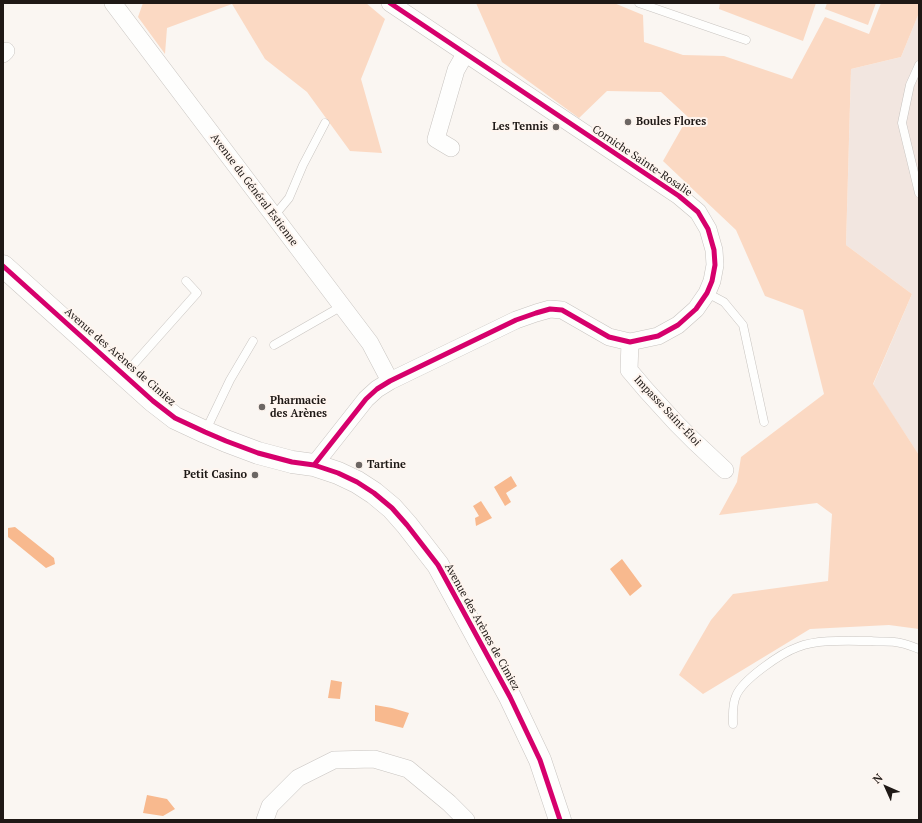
<!DOCTYPE html>
<html>
<head>
<meta charset="utf-8">
<style>
	body { margin:0 }
	#map { position:relative; width:922px; height:823px; overflow:hidden; background:#faf6f2; font-family:"PT Serif",serif }
	canvas { display:block }
	.frame { position:absolute; inset:0; border:4px solid #1f1916; pointer-events:none }
	.north { position:absolute; left:866px; top:767px; width:40px; height:40px; -webkit-text-stroke:3px #fef5ef; paint-order:stroke; rotate:315deg; font-size:11px; font-weight:700; line-height:16px; text-align:center; color:#1f1916 }
	.north::after { content:''; display:block; margin:auto; width:14px; height:18px; background:#1f1916; clip-path:polygon(50% 0,100% 100%,50% 72%,0 100%) }
</style>
</head>
<body>
<div id="map">
<canvas width="922" height="823"></canvas>
<div class="frame"></div>
<div class="north">N</div>
</div>
<script>
const c = document.querySelector('canvas').getContext('2d');
c.lineJoin = 'round';
function fill(path, color) { c.fillStyle = color; c.fill(path, 'evenodd'); }
function stroke(path, color, width, dash) { c.strokeStyle = color; c.lineWidth = width; c.lineCap = dash ? 'butt' : 'round'; c.setLineDash(dash || []); c.stroke(path); }
function label(font, color, halo, rows, align = 'center') {
  c.font = font + ' "PT Serif",serif'; c.lineWidth = 4; c.setLineDash([]); c.textBaseline = 'middle'; c.strokeStyle = halo; c.fillStyle = color; for (const [text, x, y, turn = 0] of rows) {
    c.save(); c.translate(x, y); c.rotate((+turn || 0) * Math.PI / 180); c.textAlign = isNaN(turn) ? turn : align; if (halo) c.strokeText(text, 0, 0); c.fillText(text, 0, 0); c.restore();
  }
}
const built = new Path2D(`
	M919,13v442l-46,-70 39,-91 -66,-49 5,-176 50,-12z`);
const green = new Path2D(`
	M143,3h223l19,16 -24,60 21,74 -32,-2 -43,-59 -42,-33 -33,-55 -65,24 -2,26 -27,-37z
	M476,3h138l29,12 1,27 39,13 41,1 68,23 33,-62 44,17 12,-31h38v10l-18,44 -50,12 -5,176 66,49 -39,90 46,71v174l-30,-4 -79,4 -107,65 -24,-19 32,-55 22,-26 95,-13 4,-67 -15,-11 -98,12 18,-33 4,-25 83,-63 -21,-84 -38,-14 -29,-66 -73,-69 25,-44 -27,-25 -54,-1 -28,27 -77,-56z
	M720,3h96l-13,38 -84,-32z
	M827,3h49l-8,22 -43,-16z`);
const water = new Path2D(`
	M511,476l6,10 -11,7 5,9 -6,4 -11,-19z
	M481,501l11,17 -16,8 -1,-8 4,-2 -6,-10z
	M15,527l39,31 1,6 -9,4 -38,-31v-9z
	M622,559l20,27 -12,10 -20,-27z
	M331,680l11,2 -2,17 -12,-1z
	M375,705l17,3 17,5 -6,15 -28,-7z
	M147,795l20,4 8,10 -12,7 -20,-3z`);
const lane = new Path2D(`
	M639,3l107,37
	M919,65l-9,20 -8,38 17,70
	M274,216l15,-18 14,-33 22,-42
	M707,293l17,9 19,23 21,97
	M274,345l68,-39
	M125,374l72,-81 -11,-12
	M205,432l25,-52 23,-39
	M733,724c0,-10 -1,-19 3,-28 6,-16 45,-43 62,-49 20,-8 51,-6 73,-6 8,1 17,0 24,1 9,1 16,4 24,7`);
const street = new Path2D(`
	M113,3l229,303 28,37 20,38
	M3,54l3,-3
	M451,148l-15,-9 20,-69 9,-16
	M630,342l-1,28 17,20 31,34 17,17 31,29
	M314,465l52,-66 11,-10 13,-8 126,-61 20,-7 14,-4 12,1 47,27 21,5 28,-6 20,-11 18,-16 11,-16 5,-12 3,-16 -1,-15 -6,-21 -10,-17 -19,-16 -289,-193
	M265,820l5,-14 28,-28 36,-18 40,-1 34,10 41,34 17,17`);
const secondary = new Path2D(`
	M3,266l150,135 22,17 30,14 21,9 32,12 34,9 22,3 24,8 19,9 17,11 18,15 15,17 31,40 72,132 30,63 20,60`);
const cycleway = new Path2D(`
	M3,266l150,135 22,17 30,14 21,9 32,12 34,9 22,3 24,8 19,9 17,11 18,15 15,17 31,40 72,132 30,63 20,60
	M314,465l52,-66 11,-10 13,-8 126,-61 20,-7 14,-4 12,1 47,27 21,5 28,-6 20,-11 18,-16 11,-16 5,-12 3,-16 -1,-15 -6,-21 -10,-17 -19,-16 -289,-193`);
const markers = [
	[628,122,4,"#6c6663"],
	[556,127,4,"#6c6663"],
	[262,407,4,"#6c6663"],
	[359,465,4,"#6c6663"],
	[255,475,4,"#6c6663"]
];
const poiNames = [
	["Boules Flores",636,122],
	["Les Tennis",548,127,"right"],
	["Pharmacie",270,401],
	["des Arènes",270,414],
	["Tartine",367,465],
	["Petit Casino",247,475,"right"]
];
const streetNames = [
	["Corniche Sainte-Rosalie",642,161,34],
	["Avenue du Général Estienne",254,190,53],
	["Avenue des Arènes de Cimiez",120,357,41],
	["Impasse Saint-Éloi",667,411,47],
	["Avenue des Arènes de Cimiez",482,627,61]
];
fill(built, '#f2e6e0');
fill(green, '#fbd9c3');
fill(water, '#f8b98e');
stroke(lane, '#c8c4c0', 9);
stroke(street, '#c8c4c0', 18);
stroke(secondary, '#c8c4c0', 23);
stroke(lane, '#fefefd', 8);
stroke(street, '#fefefd', 17);
stroke(secondary, '#fefefd', 22);
stroke(cycleway, '#d6006c', 5);
for (const [x, y, r, color] of markers) { const dot = new Path2D(); dot.arc(x, y, r, 0, 2 * Math.PI); c.fillStyle = color; c.fill(dot); stroke(dot, '#fef5ef', 1.5); }
label('bold 11px', '#1f1916', '#fef5ef', poiNames, 'left');
label('11px', '#1f1916', '#fef5ef', streetNames);
</script>
</body>
</html>
